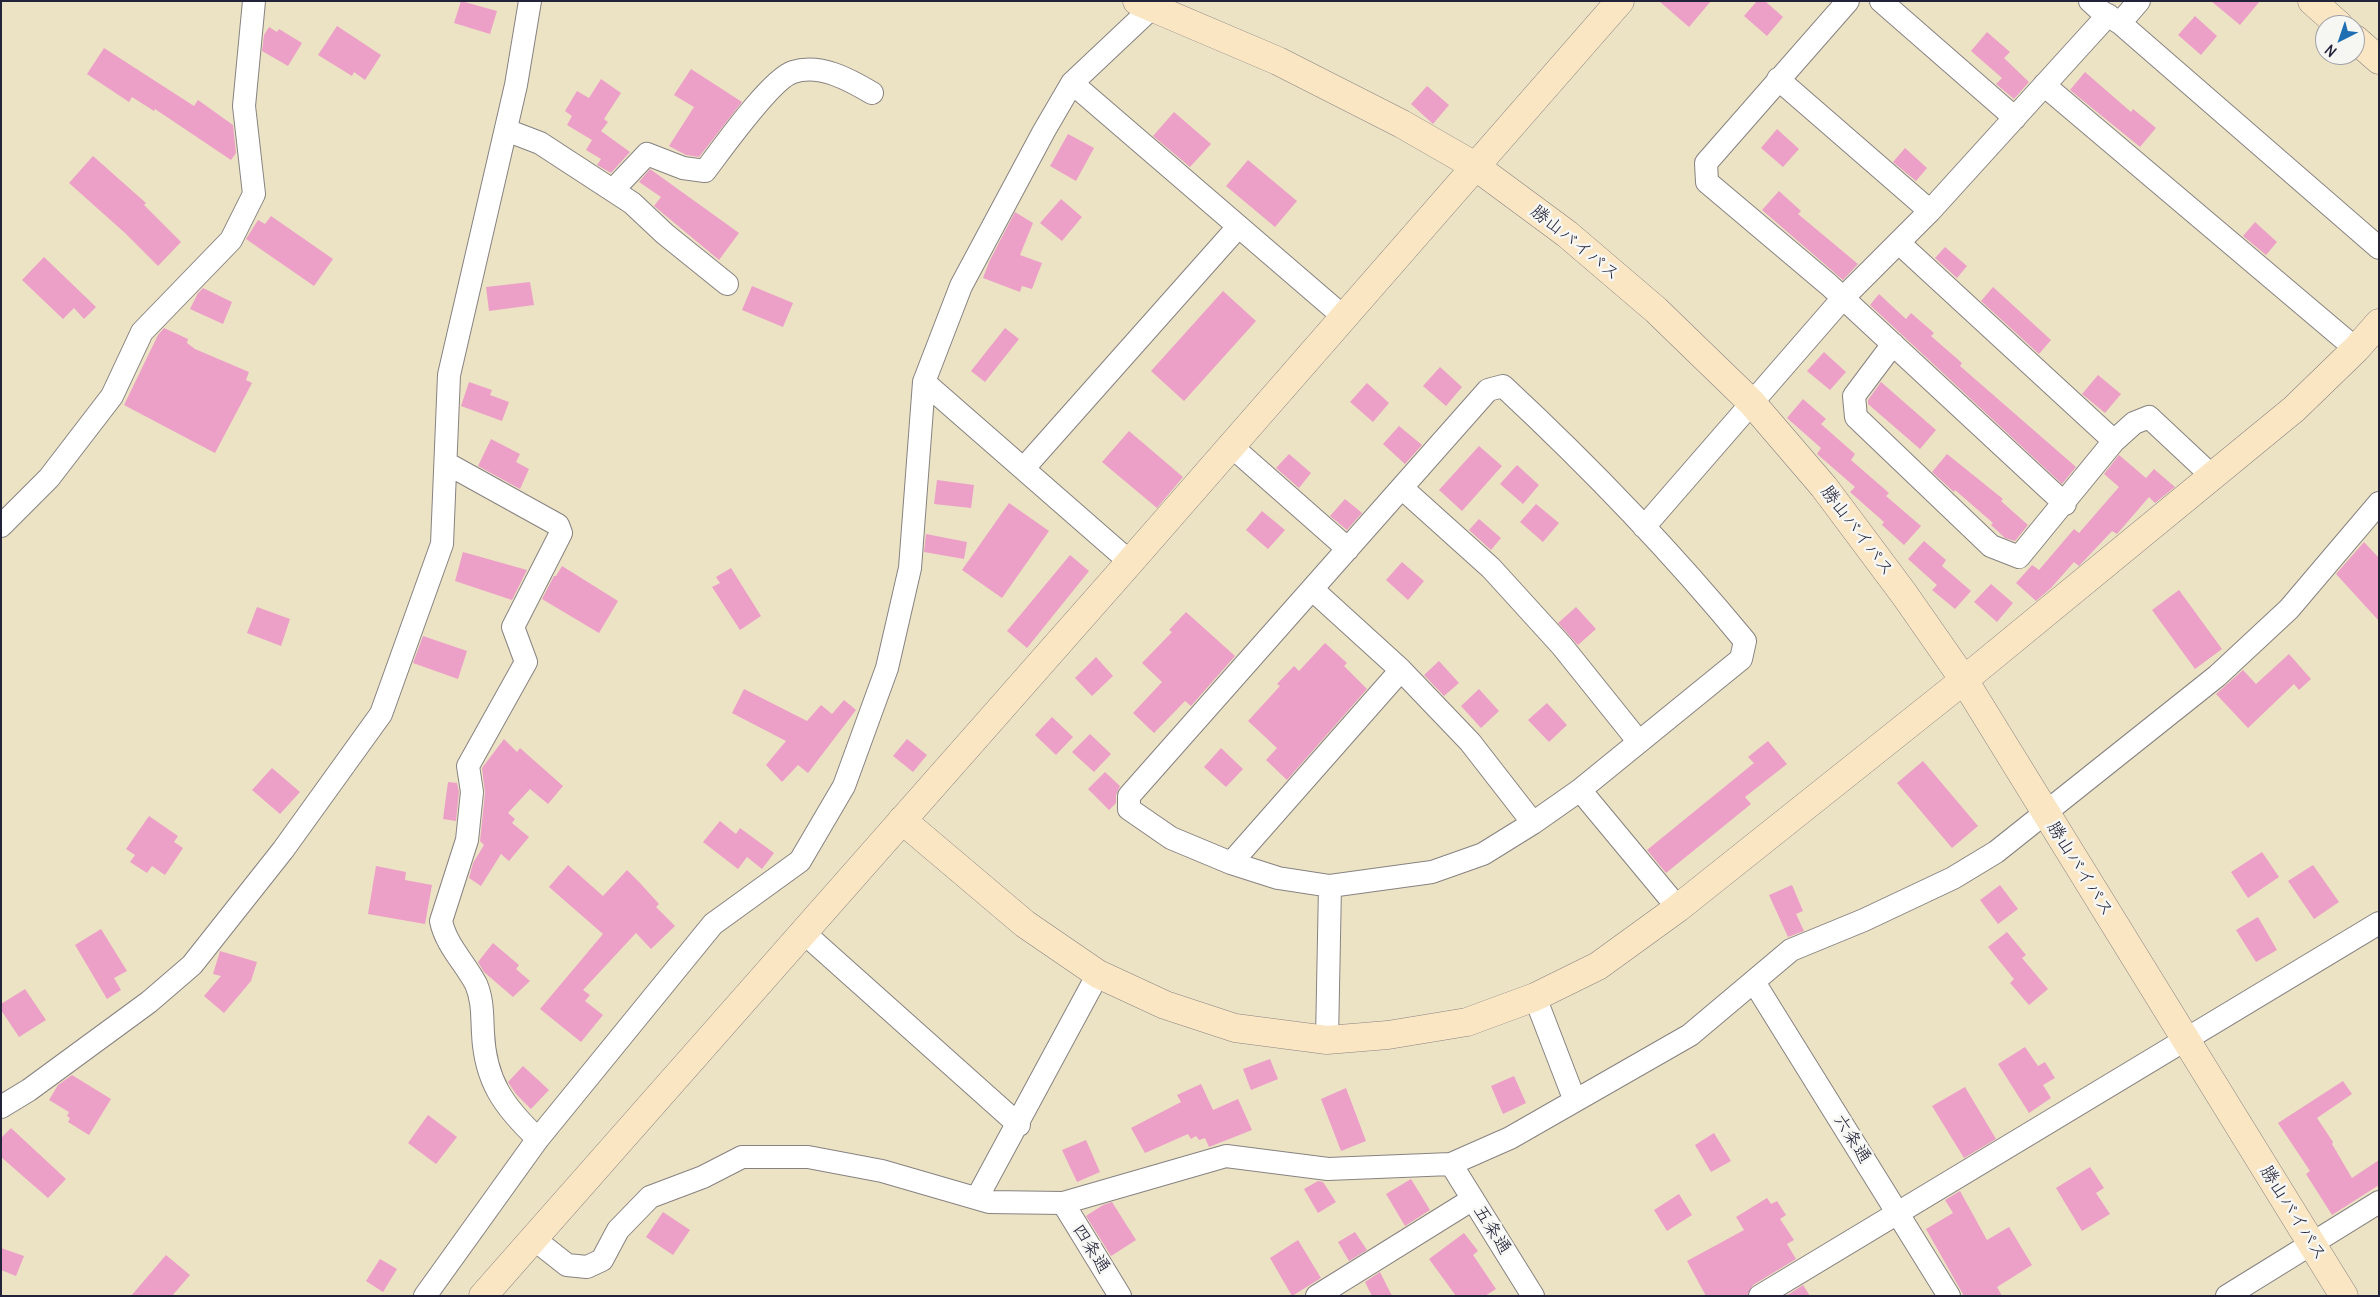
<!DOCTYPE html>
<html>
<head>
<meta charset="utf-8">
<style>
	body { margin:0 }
	#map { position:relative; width:2380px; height:1297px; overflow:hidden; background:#ece3c5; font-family:Delius,sans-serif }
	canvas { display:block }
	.frame { position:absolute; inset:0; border:2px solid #22223b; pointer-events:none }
	.north { position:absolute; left:2315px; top:15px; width:50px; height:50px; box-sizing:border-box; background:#f6f6f2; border:1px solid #a1a1a9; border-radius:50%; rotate:221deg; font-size:14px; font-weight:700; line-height:20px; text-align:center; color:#22223b }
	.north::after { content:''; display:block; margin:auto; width:18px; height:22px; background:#1f6fb2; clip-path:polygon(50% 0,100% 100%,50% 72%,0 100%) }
</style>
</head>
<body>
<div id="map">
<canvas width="2380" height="1297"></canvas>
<div class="frame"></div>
<div class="north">N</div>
</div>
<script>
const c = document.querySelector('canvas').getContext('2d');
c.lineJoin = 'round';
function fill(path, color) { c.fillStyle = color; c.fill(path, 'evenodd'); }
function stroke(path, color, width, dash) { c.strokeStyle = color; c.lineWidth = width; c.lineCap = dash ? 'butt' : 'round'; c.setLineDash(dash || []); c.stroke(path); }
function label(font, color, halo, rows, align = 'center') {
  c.font = font + ' Delius,"Klee One",sans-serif'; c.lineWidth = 5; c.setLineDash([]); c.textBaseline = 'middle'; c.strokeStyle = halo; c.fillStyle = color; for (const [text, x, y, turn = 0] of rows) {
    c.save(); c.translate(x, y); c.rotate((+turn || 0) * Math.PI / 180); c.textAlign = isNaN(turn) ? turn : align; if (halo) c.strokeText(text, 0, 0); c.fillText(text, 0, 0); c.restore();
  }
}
const building = new Path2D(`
	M461,1l36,10 -7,23 -36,-11z
	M1659,1h52l-22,26z
	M1757,1h8l18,16 -16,19 -23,-20z
	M2211,1h49l-20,24z
	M2195,16l22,20 -16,19 -23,-20z
	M337,26l44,29 -16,25 -11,-8 -2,4 -34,-21z
	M269,27l8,5 2,-3 23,14 -14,23 -26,-15 2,-16z
	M1987,32l23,20 -6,6 25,24 -15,17 -18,-15 6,-6 -31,-27z
	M104,48l90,58 4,-6 35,25 3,28 -5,7 -76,-51 -1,2 -22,-14 -3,5 -42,-28z
	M691,69l51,33 -43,55 -13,-2 -17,-9 25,-39 -20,-12z
	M2085,72l46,40 2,-3 23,19 -16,19 -70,-57z
	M601,79l20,14 -17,26 4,3 -7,9 29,21 -19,21 -14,-8 4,-6 -15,-9 6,-10 -25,-15 5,-9 -7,-5 12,-20 12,7z
	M1427,86l22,19 -16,19 -22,-20z
	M1174,112l37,32 -21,23 -37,-31z
	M1777,129l22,20 -16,18 -22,-19z
	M1068,134l26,14 -18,33 -26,-15z
	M1905,148l22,20 -11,13 -23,-19z
	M93,156l53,47 -2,2 37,37 -23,24 -33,-33 -56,-50z
	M1248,160l49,41 -22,26 -49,-41z
	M650,169l89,64 -20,27 -65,-54 7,-9 -22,-15z
	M1779,191l22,20 -3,3 60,50 -15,16 -81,-70z
	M1061,199l21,18 -20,24 -22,-18z
	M1015,212l18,11 -13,32 22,8 -10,26 -10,-3 -2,6 -37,-14 6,-16z
	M271,216l62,43 -19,27 -68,-47 12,-19 7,4z
	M2255,222l22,20 -11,13 -23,-19z
	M1945,247l22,19 -10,12 -22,-20z
	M44,257l52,50 -12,12 -10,-11 -11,11 -41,-39z
	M530,282l4,23 -45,6 -3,-24z
	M752,286l41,17 -10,24 -41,-17z
	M1993,287l58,53 -12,14 -58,-53z
	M203,288l29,14 -9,22 -33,-15 8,-16z
	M1223,291l33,30 -72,80 -33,-30z
	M1879,294l27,25 5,-6 23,20 -3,3 31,27 -2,3 116,101 -14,17 -192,-179z
	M164,328l24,11 -1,4 8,6 54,23 -3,8 6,3 -37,70 -91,-48 34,-70z
	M1005,328l14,11 -34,43 -14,-11z
	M1824,352l22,20 -16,18 -23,-19z
	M1440,367l22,20 -16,19 -23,-20z
	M2098,375l23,19 -16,19 -23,-19z
	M469,382l23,8 -2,5 19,7 -7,19 -41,-15z
	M1881,382l55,48 -16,19 -52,-45v-4z
	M1367,383l22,20 -16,19 -23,-20z
	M1803,399l23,20 -5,5 34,30 -4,6 38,33 -3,3 35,30 -17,19 -22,-20 2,-3 -34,-30 5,-5 -38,-33 4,-6 -34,-30z
	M1399,426l23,19 -17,19 -22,-20z
	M1129,431l54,46 -26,31 -55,-46z
	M491,439l29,15 -4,8 13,7 -9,20 -42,-23z
	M1479,446l23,20 -40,45 -23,-21z
	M1289,454l22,19 -12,15 -23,-20z
	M1947,454l56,45 -2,2 27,24 -13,16 -10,-3 -14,-13 2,-2 -38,-33 -1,2 -22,-20z
	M2119,455l27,23 8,-9 21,18 -20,16 -6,-6 -32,37 -5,-3 -33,35 -5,-4 -23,26 -15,13 -20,-18 16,-18 7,5 35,-41 5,4 40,-46 -15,-13z
	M1517,465l22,20 -16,19 -23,-20z
	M937,480l37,5 -3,23 -37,-4z
	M1345,499l17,14 -15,17 -17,-14z
	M1009,503l40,28 -47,67 -40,-28z
	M1536,504l23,19 -16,19 -23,-20z
	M1262,511l23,19 -17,19 -22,-19z
	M1479,519l22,19 -10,12 -22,-20z
	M926,534l41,8 -3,17 -40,-7z
	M1924,541l22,19 -4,6 29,25 -16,18 -23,-19 5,-5 -29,-26z
	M2364,542l15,16v63l-43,-47z
	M463,552l64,18 -15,30 -57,-19z
	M1070,555l19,16 -62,77 -20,-17z
	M1402,562l22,19 -16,19 -22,-20z
	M562,566l56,35 -19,32 -57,-34 12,-23h2z
	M731,568l30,48 -21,14 -28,-43 8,-4 -4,-6z
	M1991,584l22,19 -16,19 -23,-20z
	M2179,590l43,59 -27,20 -43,-59z
	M257,607l33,12 -9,27 -34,-13z
	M1576,607l20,22 -18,16 -20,-22z
	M1186,612l49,44 -44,50 -6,-5 -31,32 -21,-20 29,-31 -20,-19 30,-31 -3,-2z
	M423,636l44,15 -9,28 -45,-16z
	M1325,643l22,20 -3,3 23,23 -80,91 -21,-20 11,-12 -29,-27 32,-35 -3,-2 17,-18 5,5z
	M2289,654l22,25 -12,11 -5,-6 -46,44 -32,-34 27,-24 13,14z
	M1096,657l17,19 -21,20 -17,-18z
	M1439,661l20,22 -15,13 -20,-21z
	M744,689l63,32 14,-16 11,9 12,-14 12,10 -48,63 -10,-8 -16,17 -16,-17 20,-24 -54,-28z
	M1479,689l20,22 -18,17 -20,-22z
	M1547,703l20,22 -18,17 -21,-22z
	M1052,717l21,20 -17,18 -21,-20z
	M1090,734l21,20 -17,18 -22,-20z
	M504,739l13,13 3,-4 43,38 -15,18 -18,-15 -22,24 7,6 -3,4 17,14 -20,24 -8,-7 -20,32 -12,-8 4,-15 11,-18 -4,-4 5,-48 -3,-25z
	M907,739l20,16 -14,17 -20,-16z
	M1768,741l19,23 -42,33 6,7 -85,69 -19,-23 107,-87 -6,-6z
	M1221,748l22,21 -17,18 -22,-20z
	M1923,761l55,65 -26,22 -55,-65z
	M272,768l28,24 -20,22 -28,-24z
	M1105,772l15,14 -4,9v8l-7,7 -21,-21z
	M448,782l9,1 2,9 -3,29 -13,-2z
	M149,816l29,20 -4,6 9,6 -18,27 -13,-9 -5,7 -17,-11 5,-7 -9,-6z
	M720,821l16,13 4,-6 34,25 -12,16 -15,-12 -9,12 -35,-27z
	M2262,852l17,25 -31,21 -17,-26z
	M568,865l35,31 24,-26 13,13 19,21 -3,3 19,19 -24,23 -15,-16 -53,57 7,5 -5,6 18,14 -22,27 -41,-33 63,-75 -54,-47z
	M2313,865l26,37 -25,17 -26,-38z
	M376,866l30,6 -1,8 27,5 -7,39 -57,-10z
	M1792,885l11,26 -7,3 8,17 -16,6 -19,-42z
	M2000,885l18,24 -20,15 -18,-24z
	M2258,917l19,33 -21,12 -20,-32z
	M101,929l26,42 -13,7 7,12 -14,9 -32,-54z
	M2007,932l19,23 -4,3 26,31 -19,16 -19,-22 4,-4 -26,-32z
	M493,943l26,22 -3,4 14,12 -17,16 -29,-25 -6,-10z
	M220,951l37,11 -6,19 -27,32 -20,-17 17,-20 -8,-2z
	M25,989l21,31 -27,17 -18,-27v-6z
	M2025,1047l13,19 7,-4 10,16 -12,7 8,13 -22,15 -31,-49z
	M1270,1059l8,20 -27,11 -8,-21z
	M523,1066l26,24 -18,19 -15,-15 -8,-12z
	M72,1075l39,24 -22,36 -21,-13 2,-4 -3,-2 2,-4 -20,-12 9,-15z
	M1514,1076l12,27 -23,11 -12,-28z
	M2343,1081l9,13 -35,24 16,24 -1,2 20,34 27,-18v25l-47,30 -26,-41 4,-3 -32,-48z
	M1201,1084l12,26 25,-11 14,31 -43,17 -4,-9 -6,2 -3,-4 -5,3 -3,-5 -43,19 -14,-25 50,-26 -4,-7z
	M1965,1087l31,52 -32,19 -32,-52z
	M1346,1088l20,53 -25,10 -20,-52z
	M428,1115l29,22 -21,27 -28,-21z
	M11,1128l55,51 -18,19 -47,-41v-19z
	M1714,1133l17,28 -20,11 -16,-27z
	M1086,1140l14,32 -23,10 -15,-32z
	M2090,1167l14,21 -8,5 14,21 -28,17 -26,-43z
	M1411,1179l19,31 -25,16 -19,-32z
	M1318,1181l5,1 13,20 -18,11 -14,-24z
	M1960,1191l27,49 22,-13 23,38 -35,22 5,9h-38l-38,-67 27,-16 -8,-13z
	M1679,1194l13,21 -25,16 -13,-21z
	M1767,1198l4,6 6,-3 9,14 -6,4 14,21 -7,4 9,15 -43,26 -6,11h-41l-19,-35 57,-31 -8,-13z
	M1112,1202l24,38 -25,16 -25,-40 17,-11z
	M663,1212l27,18 -17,25 -27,-18z
	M1355,1232l12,18 -18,11 -11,-19z
	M1464,1233l14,18 -5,4 23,34 -11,7h-29l-27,-37z
	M1298,1240l23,38 -29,18 -22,-38z
	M1,1248l23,8 -8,20 -15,-6z
	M166,1255l24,20 -18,21h-41z
	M380,1259l17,10 -14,23 -17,-11z
	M1380,1272l12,24h-20l-7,-14z
	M1803,1285l7,11h-24z`);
const street = new Path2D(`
	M1848,1l-142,162 1,19 122,103 236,219
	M1881,1l134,117
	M2090,1l12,11 18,11 259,225
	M2120,23l19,-22
	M1778,79l152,132
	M1072,83l273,235
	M2044,85l312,264
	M506,130l34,13 92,60 33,31 62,50
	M613,190l34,-36 36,14 22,3c16,-21 66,-92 88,-99 27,-9 57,8 79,21
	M1899,243l215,198
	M1893,344l-39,52 2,21 135,129 28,11 95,-116 20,-18 15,-6 63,59
	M924,382l206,180
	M1503,386c86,80 167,164 242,255l-4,18 -161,131 -47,33 -50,31 -51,18 -102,14 -52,-8 -47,-15 -60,-25 -42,-29v-13l359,-406z
	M1230,445l118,104
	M446,463l112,62 3,8 -48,94 13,35 -58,104 4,26 -5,48 -26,81c5,24 24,42 35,63 7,16 6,33 7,49 2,48 21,74 55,106
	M1024,468l214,-241
	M1402,488l89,80 71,78 77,96
	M1,526l48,-48 63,-82 30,-64 89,-92 23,-46 -10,-88 10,-105
	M1644,527l199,-229 87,-87 178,-196
	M1313,590l88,80 69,72 63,81
	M1580,790l98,118
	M1231,863l170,-193
	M803,932l216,193
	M1754,982l195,314
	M1535,997l40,104
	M1327,1040l3,-154
	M1,1107l28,-17 120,-88 43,-37 91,-115 98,-136 61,-170 7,-169 67,-290 14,-84
	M1451,1164l82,132
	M977,1198l121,-224
	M1063,1203l57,93
	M534,1239l33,26 20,2 15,-7 16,-30 32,-33 53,-20 39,-20h66l74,14 107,31 74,1 163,-47 102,13 123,-5 59,-26 180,-103 101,-85 73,-30 89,-42 43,-26 221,-176 72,-67 90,-106
	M425,1296l112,-156 176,-216 87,-63 44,-75 43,-118 23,-100 14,-186 37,-96 83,-155 28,-48 87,-82
	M1317,1296l156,-97
	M1760,1296l619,-373
	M2227,1296l152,-94`);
const secondary = new Path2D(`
	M1137,1l141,60 124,63 73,42 92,68 89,76 96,93 72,84 80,107 60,86 380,616
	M2312,1l27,24
	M2355,39l24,21
	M902,820l123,104 73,50 67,31 70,23 92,12 61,-5 79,-13 68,-25 63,-31 80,-58 286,-228 330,-271 62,-60 23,-26
	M483,1296l647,-734 490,-561`);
const streetNames = [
	["勝山バイパス",1575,243,39],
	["勝山バイパス",1857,531,53],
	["勝山バイパス",2080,869,58],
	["六条通",1852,1139,58],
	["勝山バイパス",2293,1213,58],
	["五条通",1492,1230,58],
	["四条通",1091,1249,58]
];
fill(building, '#ec9fc7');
stroke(street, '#878280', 24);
stroke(secondary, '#878280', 29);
stroke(street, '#fff', 22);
stroke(secondary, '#fbe6c4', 28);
label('18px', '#22223b', '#f6f6f2', streetNames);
</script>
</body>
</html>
